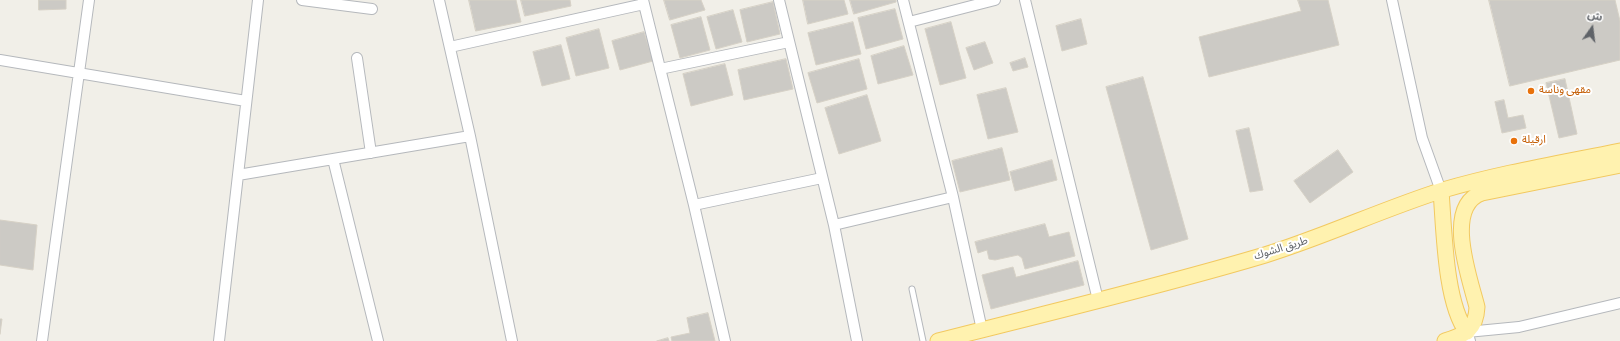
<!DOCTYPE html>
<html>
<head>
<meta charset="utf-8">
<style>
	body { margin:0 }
	#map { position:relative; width:1620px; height:341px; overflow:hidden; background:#f1efe8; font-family:"Source Sans 3","Noto Sans Arabic",sans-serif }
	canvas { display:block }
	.north { position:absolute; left:1572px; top:8px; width:40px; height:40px; -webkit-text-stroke:3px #fff; paint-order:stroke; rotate:14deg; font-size:11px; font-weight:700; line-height:16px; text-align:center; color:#5f6368 }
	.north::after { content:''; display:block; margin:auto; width:14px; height:18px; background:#5f6368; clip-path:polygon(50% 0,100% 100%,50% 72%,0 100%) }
</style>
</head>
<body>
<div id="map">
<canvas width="1620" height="341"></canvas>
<div class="north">ش</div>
</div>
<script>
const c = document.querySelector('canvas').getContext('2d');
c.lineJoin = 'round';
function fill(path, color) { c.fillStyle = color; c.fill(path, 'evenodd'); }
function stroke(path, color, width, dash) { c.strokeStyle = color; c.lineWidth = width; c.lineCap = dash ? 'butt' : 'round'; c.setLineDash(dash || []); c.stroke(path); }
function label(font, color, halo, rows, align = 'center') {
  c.font = font + ' "Source Sans 3","Noto Sans Arabic",sans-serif'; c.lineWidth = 4; c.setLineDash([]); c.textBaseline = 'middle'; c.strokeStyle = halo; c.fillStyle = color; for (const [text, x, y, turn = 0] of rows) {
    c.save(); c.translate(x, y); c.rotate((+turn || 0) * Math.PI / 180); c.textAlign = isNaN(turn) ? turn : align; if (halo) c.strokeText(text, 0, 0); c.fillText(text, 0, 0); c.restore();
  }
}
const building = new Path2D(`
	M39,0h27v9l-27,1z
	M469,0h47l5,22 -45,9z
	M521,0h49l1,6 -46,10z
	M664,0h37l4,10 -35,10z
	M803,0h41l4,14 -40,10z
	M850,0h46v2l-42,12z
	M1298,0h30l11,45 -130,32 -10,-40 102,-26z
	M1489,0h126l5,21v39l-110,26z
	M773,2l7,32 -33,8 -7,-32z
	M895,9l8,30 -37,10 -8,-31z
	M733,10l9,32 -26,7 -9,-32z
	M701,17l9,33 -30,8 -9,-33z
	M1081,19l6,25 -25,7 -6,-25z
	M853,22l8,32 -45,11 -8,-32z
	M951,22l15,56 -26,7 -15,-56z
	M599,29l10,39 -33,8 -10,-38z
	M644,32l9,29 -33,9 -8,-29z
	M985,42l8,21 -19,7 -8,-22z
	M561,45l9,34 -28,7 -9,-34z
	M904,46l9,29 -35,9 -7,-28z
	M1025,58l3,9 -15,4 -3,-8z
	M786,59l7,30 -49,11 -6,-30z
	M859,59l8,30 -50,14 -9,-30z
	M725,64l8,31 -42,11 -8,-32z
	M1143,77l45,162 -37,11 -45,-163z
	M1565,79l12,55 -18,4 -13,-55z
	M1006,88l12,44 -30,7 -11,-44z
	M867,95l14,46 -42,13 -14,-46z
	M1504,100l4,18 15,-3 3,13 -24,5 -7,-31z
	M1249,128l14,62 -13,2 -14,-61z
	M1002,148l8,32 -50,12 -8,-31z
	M1338,150l15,22 -43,31 -16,-22z
	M1052,160l5,20 -42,11 -5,-19z
	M0,220l37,5 -4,45 -33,-5z
	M1045,224l4,13 20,-5 6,24 -50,13 -3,-11 -4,-3 -23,5 -6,-1 -2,-9 -9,3 -3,-11z
	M1078,261l6,24 -93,24 -9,-34 31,-8 3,10z
	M708,313l7,28h-43l-1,-4 19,-4 -3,-15z
	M0,319h2l-2,15z
	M668,338l1,3h-12z`);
const service = new Path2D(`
	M912,289l11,52`);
const minor = new Path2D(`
	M302,0l70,9
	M439,0l31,136 42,205
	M643,0l51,205 31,136
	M779,0l55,225 23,116
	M903,0l50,197 29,133
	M1025,0l73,300
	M1392,0l30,138 19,53
	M909,22l86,-22
	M450,47l194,-43
	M357,58l14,95
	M0,60l246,41
	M660,69l129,-27
	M333,159l45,182
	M238,175l232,-39
	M694,205l128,-27
	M834,225l119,-28
	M42,341l47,-341
	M219,341l39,-341
	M1470,341l-3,-9 52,-5 101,-24`);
const primary = new Path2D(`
	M1441,191c3,37 4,113 26,141
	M938,341c109,-28 220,-54 327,-86 61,-19 118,-46 178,-65 58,-17 118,-27 177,-39
	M1445,341c20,-6 31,-11 32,-34 -7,-28 -34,-101 5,-114l138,-28`);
const markers = [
	[1531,91,4,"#e8710a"],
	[1514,141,4,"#e8710a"]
];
const foodNames = [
	["مقهى وناسة",1539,91],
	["ارقيلة",1522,141]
];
const streetNames = [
	["طريق الشوك",1281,249,-17]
];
fill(building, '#cccac5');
stroke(building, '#d6d1c6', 1);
stroke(service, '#b5b8bc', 7);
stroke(minor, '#b5b8bc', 12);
stroke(primary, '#f2c960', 17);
stroke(service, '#fff', 5);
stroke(minor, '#fff', 10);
stroke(primary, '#fff2af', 15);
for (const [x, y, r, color] of markers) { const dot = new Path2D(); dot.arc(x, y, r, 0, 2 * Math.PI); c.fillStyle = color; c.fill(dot); stroke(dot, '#fff', 1.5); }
label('11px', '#c56008', '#fff', foodNames, 'left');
label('11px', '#5f6368', '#fff', streetNames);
</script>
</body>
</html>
